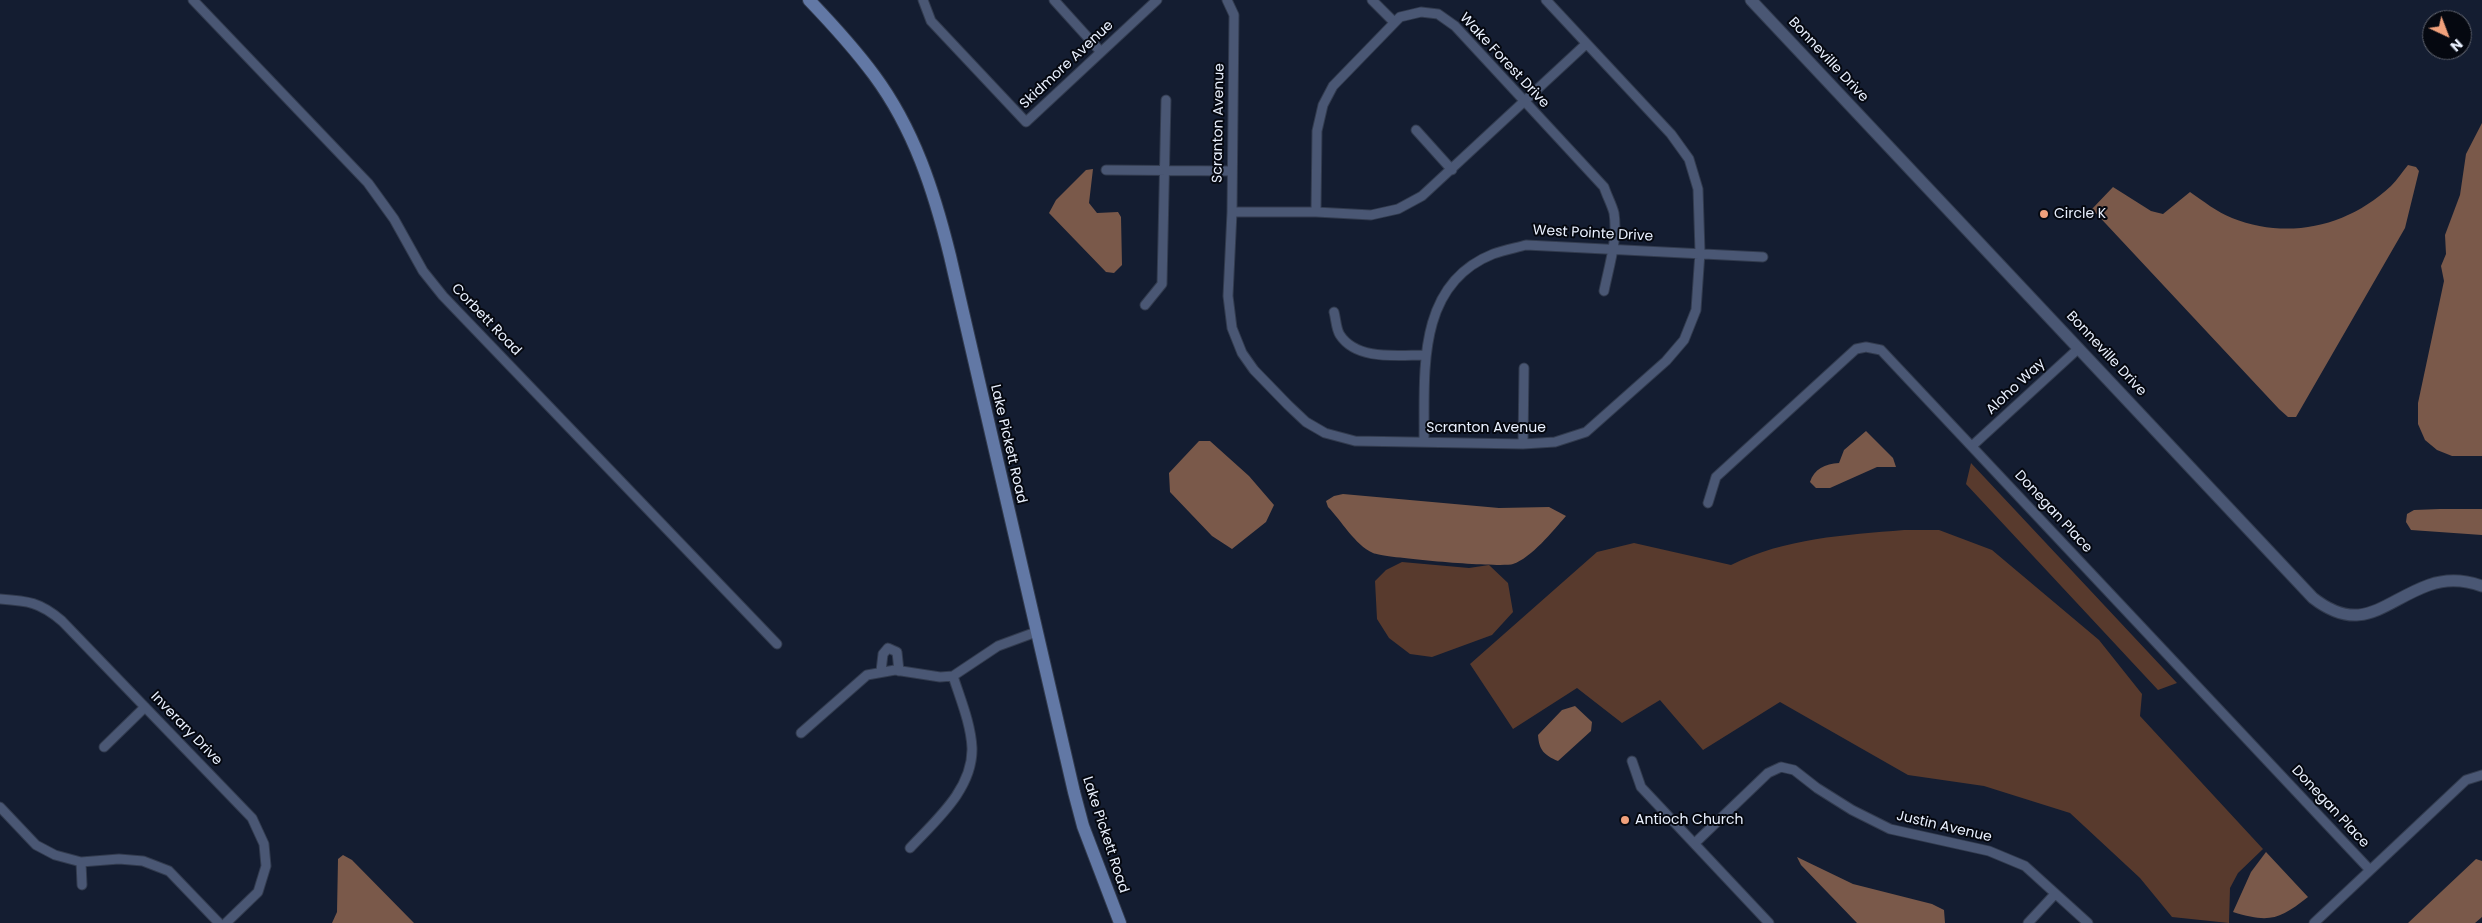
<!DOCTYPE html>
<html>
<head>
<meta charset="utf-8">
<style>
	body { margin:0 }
	#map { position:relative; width:2482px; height:923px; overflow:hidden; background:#141d31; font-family:Poppins,sans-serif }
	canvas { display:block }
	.north { position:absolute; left:2422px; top:10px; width:50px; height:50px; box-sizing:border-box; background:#050810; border:1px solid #616570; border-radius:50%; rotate:137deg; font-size:14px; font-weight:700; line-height:20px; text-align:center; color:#eaf1ff }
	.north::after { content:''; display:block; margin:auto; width:18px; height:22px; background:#f1a17c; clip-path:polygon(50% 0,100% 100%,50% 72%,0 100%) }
</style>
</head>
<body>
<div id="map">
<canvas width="2482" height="923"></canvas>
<div class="north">N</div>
</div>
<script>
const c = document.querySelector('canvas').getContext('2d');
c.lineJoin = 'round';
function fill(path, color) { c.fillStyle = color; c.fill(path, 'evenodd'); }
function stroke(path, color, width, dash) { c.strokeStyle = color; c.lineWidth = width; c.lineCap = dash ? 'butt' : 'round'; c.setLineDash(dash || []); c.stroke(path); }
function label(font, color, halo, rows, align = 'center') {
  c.font = font + ' Poppins,sans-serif'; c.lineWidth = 4; c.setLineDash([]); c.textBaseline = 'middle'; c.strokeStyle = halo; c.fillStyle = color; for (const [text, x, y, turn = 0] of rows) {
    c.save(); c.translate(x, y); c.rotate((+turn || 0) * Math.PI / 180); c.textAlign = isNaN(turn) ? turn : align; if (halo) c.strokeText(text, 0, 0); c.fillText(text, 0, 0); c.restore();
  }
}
const green = new Path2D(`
	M1971,463l206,220 -19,7 -192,-206z
	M1904,530h35l53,20 107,90 43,54 -2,22 123,133 -25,24 -8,15 -1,35 -57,-6 -32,-39 -70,-65 -86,-27 -76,-11 -128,-73 -77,48 -43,-50 -38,23 -45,-35 -64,41 -43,-65 127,-112 37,-9 97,22c54,-27 114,-30 173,-35z
	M1402,562l67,6 20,-3 19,18 5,29 -21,23 -60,22 -22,-3 -21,-16 -12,-19 -2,-38 11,-11z`);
const water = new Path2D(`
	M2482,123v333h-30l-15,-6 -12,-10 -7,-16v-21l26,-122 -3,-15 5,-12 -1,-19 15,-40 6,-41z
	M2408,165l8,2 3,4 -14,57 -109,189h-8l-9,-8 -187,-200 21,-22 38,24 12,3 27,-22c13,9 27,20 42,26 56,22 115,9 159,-32 6,-6 11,-14 17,-21z
	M1093,169l-4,34 8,10 21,-1 3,5 1,48 -8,8 -8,-1 -57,-59 7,-13 30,-30z
	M1866,431l27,27 3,9h-19l-47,21h-14l-6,-6c4,-13 15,-18 29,-19l5,-13z
	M1199,441h11l39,35 25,29 -8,17 -34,27 -20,-13 -42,-44 -1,-19z
	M1343,494l156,14 50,-1 17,9c-13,15 -35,42 -53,48 -12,4 -128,-6 -140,-11 -18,-8 -32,-33 -45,-46l-2,-6 8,-5z
	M2440,509h42v26l-71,-5 -5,-8 1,-8 7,-4z
	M1575,706l17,16 -1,9 -33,30c-14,-6 -19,-11 -20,-26l24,-25z
	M2266,852l42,45c-29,23 -39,26 -75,15l18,-40z
	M343,855l9,5 62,63h-82l5,-11 1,-53z
	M1797,857l56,27 79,20 12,6 1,13h-88l-56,-58z
	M2476,859l6,2v56l-7,6h-67z`);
const minor = new Path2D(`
	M193,0l175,183 26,36 29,52 20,25 334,348
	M923,0l8,21 95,101 131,-122
	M1054,0l47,52
	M1227,0l7,15 -2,197 -4,84 4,32 10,25 12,17 34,35 18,17 19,11 30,8 168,3 32,-2 31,-10 80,-71 18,-21 12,-30 4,-58 -2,-63 -9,-30 -18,-25 -125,-134
	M1372,0l22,22
	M1416,130l36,40
	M1106,170l125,1
	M1232,212h84l55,3 27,-6 24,-13 164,-152
	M1316,212l1,-81 6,-26 10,-19 67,-69 21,-5 17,2 17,12 149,161c3,9 8,18 10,26 4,26 -5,53 -10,78
	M1145,305l17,-21 4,-184
	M1334,312c2,7 2,17 6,23 17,26 58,20 85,20
	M1424,442c1,-68 -9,-157 69,-188 10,-4 22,-6 33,-9l237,12
	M1523,444l1,-76
	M1972,446l107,-98
	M1708,503l8,-26 140,-128 10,-2 15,3 489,520
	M0,599c28,2 40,3 62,22l190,197 12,26 2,22 -8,26 -32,31
	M881,671l2,-17 5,-6 9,4 2,19
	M801,733l66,-58 28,-5 45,7 13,-1 45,-30 38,-14
	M104,747l41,-40
	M1632,761l9,26 128,136
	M0,807l36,38 19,10 26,7 38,-3 24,2 26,10 50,52
	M1695,843l73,-70 13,-6 13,3 23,18 35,22 38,19 99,22 36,15 63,57
	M910,848c26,-28 63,-59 62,-100 -1,-24 -12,-50 -19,-72
	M81,862l1,23
	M2028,923l27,-29
	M2314,923l152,-143 16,-5`);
const tertiary = new Path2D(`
	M1751,0l562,598c49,38 71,3 116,-13 17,-6 36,-5 53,1`);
const secondary = new Path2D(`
	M809,0c23,24 45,48 65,75 40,54 60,116 76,181l124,536 9,34 37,97`);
const markers = [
	[2044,214,5,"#f1a17c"],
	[1625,820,5,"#f1a17c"]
];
const streetNames = [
	["Bonneville Drive",1828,60,47],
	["Wake Forest Drive",1504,61,47],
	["Skidmore Avenue",1067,65,-43],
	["Scranton Avenue",1219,123,-89],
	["West Pointe Drive",1593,234,3],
	["Corbett Road",486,320,46],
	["Bonneville Drive",2106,354,47],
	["Aloho Way",2016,387,-43],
	["Scranton Avenue",1486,428],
	["Lake Pickett Road",1008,444,77],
	["Donegan Place",2053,512,47],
	["Inverary Drive",186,729,46],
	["Donegan Place",2330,807,47],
	["Justin Avenue",1944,827,13],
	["Lake Pickett Road",1105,835,72]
];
const poiNames = [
	["Circle K",2054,214],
	["Antioch Church",1635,820]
];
fill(green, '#583a2d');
fill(water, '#7a594a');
stroke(minor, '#323b4e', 11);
stroke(tertiary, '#323b4e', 13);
stroke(secondary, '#323b4e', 14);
stroke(minor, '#4a5774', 9);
stroke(tertiary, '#4a5774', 11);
stroke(secondary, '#6278a5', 12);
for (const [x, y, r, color] of markers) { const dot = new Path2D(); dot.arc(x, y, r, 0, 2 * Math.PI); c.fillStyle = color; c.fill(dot); stroke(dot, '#050810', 2); }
label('14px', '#eaf1ff', '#050810', streetNames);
label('14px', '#eaf1ff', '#050810', poiNames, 'left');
</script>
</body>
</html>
